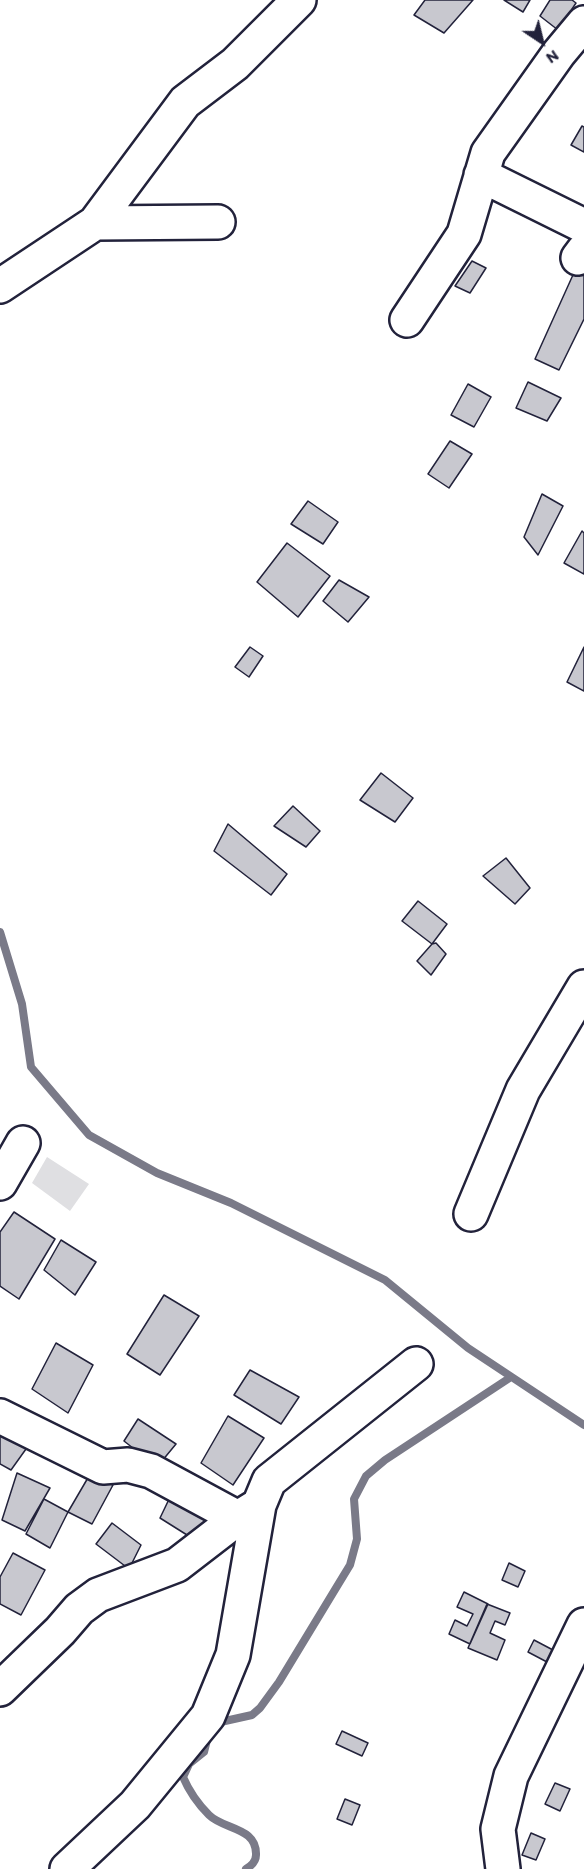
<!DOCTYPE html>
<html>
<head>
<meta charset="utf-8">
<style>
	body { margin:0 }
	#map { position:relative; width:584px; height:1869px; overflow:hidden; background:#fff; font-family:Itim,sans-serif }
	canvas { display:block }
	.north { position:absolute; left:512px; top:12px; width:60px; height:60px; -webkit-text-stroke:4px #fff; paint-order:stroke; rotate:145deg; font-size:16px; font-weight:700; line-height:24px; text-align:center; color:#22223b }
	.north::after { content:''; display:block; margin:auto; width:21px; height:27px; background:#22223b; clip-path:polygon(50% 0,100% 100%,50% 72%,0 100%) }
</style>
</head>
<body>
<div id="map">
<canvas width="584" height="1869"></canvas>
<div class="north">N</div>
</div>
<script>
const c = document.querySelector('canvas').getContext('2d');
c.lineJoin = 'round';
function fill(path, color) { c.fillStyle = color; c.fill(path, 'evenodd'); }
function stroke(path, color, width, dash) { c.strokeStyle = color; c.lineWidth = width; c.lineCap = dash ? 'butt' : 'round'; c.setLineDash(dash || []); c.stroke(path); }
const green = new Path2D(`
	M47,1157l42,27 -19,27 -38,-28z`);
const stream = new Path2D(`
	M0,932l22,72 9,63 58,68 68,38 74,30 154,77 83,68 116,77
	M216,1723l36,-8 8,-7 19,-26 57,-94 14,-23 7,-26 -3,-40 12,-23 19,-16 126,-83
	M208,1736l-4,16 -15,12 -6,13c6,14 15,27 26,38 15,15 48,12 47,40 0,6 -5,11 -10,14`);
const building = new Path2D(`
	M425,0h48l-29,33 -30,-18z
	M504,0h26l-7,12z
	M550,0h22l4,3 -18,27 -18,-14z
	M582,126l2,1v25l-13,-7z
	M472,261l14,7 -16,25 -15,-7z
	M577,266l7,3v50l-25,51 -24,-11z
	M528,382l33,16 -14,23 -31,-13z
	M468,384l23,13 -17,30 -23,-12z
	M450,441l22,13 -23,34 -21,-14z
	M542,494l21,12 -25,49 -14,-18z
	M308,501l30,21 -15,22 -32,-20z
	M582,531l2,2v41l-20,-11z
	M287,543l43,33 -32,41 -41,-35z
	M339,580l30,17 -21,25 -25,-21z
	M250,647l13,9 -14,21 -14,-10z
	M584,647v44l-17,-9z
	M381,773l32,25 -18,24 -35,-22z
	M293,806l27,25 -14,16 -32,-21z
	M228,824l59,50 -16,21 -57,-44z
	M506,858l24,30 -15,16 -32,-28z
	M418,901l29,23 -15,20 -30,-23z
	M436,943l10,11 -15,21 -14,-14 15,-17z
	M14,1212l41,27 -36,60 -19,-13v-54z
	M61,1240l35,22 -21,33 -31,-25z
	M164,1295l35,21 -39,59 -33,-21z
	M56,1343l37,22 -25,48 -36,-24z
	M250,1370l49,27 -18,27 -47,-29z
	M228,1416l36,22 -31,47 -32,-22z
	M138,1419l38,25 -19,23 -33,-26z
	M0,1426l31,16 -20,28 -11,-6z
	M17,1473l33,15 -25,43 -23,-11z
	M89,1476l24,9 -21,39 -24,-12z
	M172,1493l36,20 -13,27 -35,-22z
	M44,1499l24,13 -18,36 -24,-14z
	M112,1523l29,22 -12,24 -33,-25z
	M13,1553l32,17 -24,45 -21,-11v-27z
	M509,1563l16,8 -7,16 -16,-7z
	M464,1592l24,12 -18,40 -21,-10 6,-14 12,6 6,-12 -16,-7z
	M487,1604l23,9 -5,12 -10,-4 -5,12 15,7 -8,20 -29,-12z
	M534,1640l19,10 -6,12 -19,-10z
	M342,1731l26,12 -6,13 -26,-12z
	M555,1783l15,6 -10,22 -15,-7z
	M345,1799l15,6 -8,20 -15,-6z
	M531,1833l14,6 -9,21 -14,-5z`);
const minor = new Path2D(`
	M481,175l103,51
	M218,222l-123,1 90,-121 50,-38 64,-64
	M578,258l6,-8
	M0,286l95,-63
	M407,320l57,-86 24,-81 71,-100 25,-30
	M0,1183l23,-40
	M471,1214l52,-124 61,-103
	M0,1416l103,51 25,-2 23,6 87,47
	M0,1689l60,-58 19,-22 19,-14 79,-30 61,-47 21,-13
	M67,1869l68,-64 73,-89 25,-61 26,-150 10,-24 147,-117
	M503,1869l-5,-40 13,-53 73,-151`);
fill(green, '#dfdfe2');
stroke(stream, '#7a7a88', 8);
fill(building, '#c8c8cf');
stroke(building, '#22223b', 1.5);
stroke(minor, '#22223b', 38);
stroke(minor, '#fff', 33);
</script>
</body>
</html>
